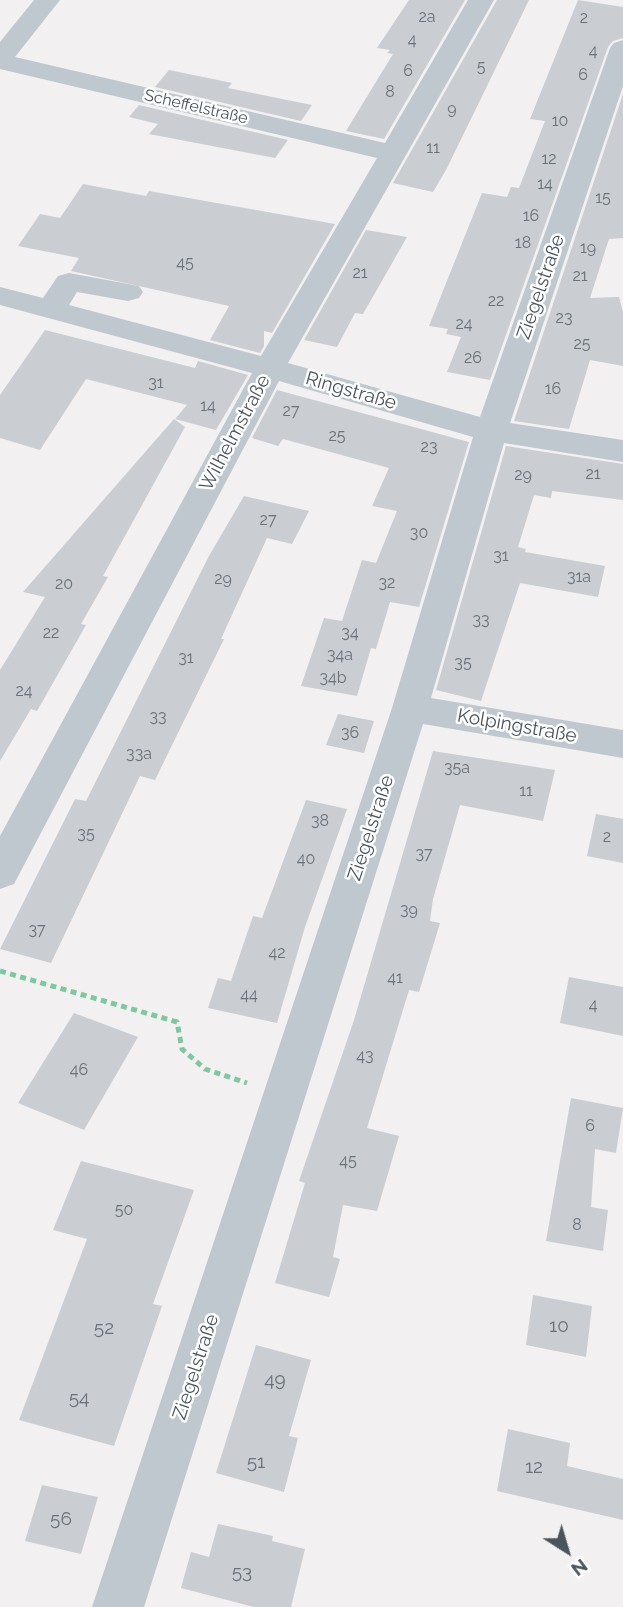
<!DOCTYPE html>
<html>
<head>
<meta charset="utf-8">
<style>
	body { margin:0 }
	#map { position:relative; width:623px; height:1607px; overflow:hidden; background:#f2f0f0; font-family:Raleway,sans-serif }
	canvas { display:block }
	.north { position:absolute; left:532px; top:1516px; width:70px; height:70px; -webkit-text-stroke:5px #fff; paint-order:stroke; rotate:143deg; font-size:19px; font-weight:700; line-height:28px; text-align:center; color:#49545d }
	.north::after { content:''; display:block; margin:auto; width:24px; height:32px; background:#49545d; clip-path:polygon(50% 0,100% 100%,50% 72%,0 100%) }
</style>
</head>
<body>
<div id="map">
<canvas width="623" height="1607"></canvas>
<div class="north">N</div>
</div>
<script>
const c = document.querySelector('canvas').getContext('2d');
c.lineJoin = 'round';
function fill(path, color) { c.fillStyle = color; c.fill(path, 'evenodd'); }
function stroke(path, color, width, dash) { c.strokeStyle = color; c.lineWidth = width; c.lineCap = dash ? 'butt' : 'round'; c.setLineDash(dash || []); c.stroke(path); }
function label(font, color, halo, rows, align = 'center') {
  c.font = font + ' Raleway,sans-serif'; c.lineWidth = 5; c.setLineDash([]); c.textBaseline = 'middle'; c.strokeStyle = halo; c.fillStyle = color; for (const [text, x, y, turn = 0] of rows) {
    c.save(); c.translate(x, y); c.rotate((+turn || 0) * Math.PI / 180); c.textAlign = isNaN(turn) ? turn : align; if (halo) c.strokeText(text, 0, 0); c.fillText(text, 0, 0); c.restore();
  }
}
const building = new Path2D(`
	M409,0h56l-81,139 -38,-8 47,-77 -6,-1 3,-3 -13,-2z
	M497,0h32l-83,170 -13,22 -40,-9z
	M578,0l45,7v31l-10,3 -5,6 -118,333 -43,-8 14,-35 -15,-3 2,-5 -19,-3 53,-133 25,4 4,-10 8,1 26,-67 -15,-2z
	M169,70l63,13 -4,5 84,17 -11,16 -146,-34z
	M623,94v144l-14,1 -19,59 29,-1 4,15v54l-33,-6 -21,69 -55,-8z
	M139,105l149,35 -13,18 -126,-24 9,-10 -29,-7z
	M83,184l63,12 3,-5 186,33 -63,109 -8,-2v15l-4,7 -50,-13 19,-34 -158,-35 8,-13 -61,-12 22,-32 20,4z
	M366,230l41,7 -44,77 -8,-1 -18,34 -33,-7z
	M45,330l150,38 3,-7 50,14 -32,55 -41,-11 12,-14 -101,-26 -46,71 -40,-12v-43z
	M277,390l192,52 -50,165 -29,-5 -14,47 -5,-1 -14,48 -56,-10 23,-68 18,3 20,-61 14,3 21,-52 -25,-5 17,-38 -106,-29 -5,7 -26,-8z
	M174,419l11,8 -82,149 5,1 -27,47 5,1 -49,86 -6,-2 -31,52v-91l45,-73 -22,-5z
	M506,446l117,18v36l-71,-9 -1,7 -17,-3 -16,52 8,2 -1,3 80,14 -7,31 -78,-14 -39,118 -45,-11z
	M244,496l65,15 -17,33 -25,-6 -46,101h3l-69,141 -15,-4 -89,187 -51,-14 75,-150 11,2 123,-245z
	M338,714l36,7 -10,32 -38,-8z
	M433,751l122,19 -12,51 -83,-16 -27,94 -3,22 10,2 -21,69 -10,-2 -42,138 32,8 -22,75 -34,-6 -10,52 7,2 -11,38 -54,-14 30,-100 -6,-2 55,-161z
	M306,800l41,9 -42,118 -28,96 -69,-15 10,-30 13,3 22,-65 9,2z
	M596,814l27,5v44l-36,-7z
	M569,977l54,10v49l-63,-13z
	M74,1013l64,24 -54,93 -66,-27z
	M571,1098l52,10 -7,45 -21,-4 -4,58 17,3 -5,41 -57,-10z
	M81,1161l113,29 -41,114 9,2 -48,140 -95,-26 68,-181 -34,-9z
	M533,1295l59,11 -6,51 -60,-12z
	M256,1345l55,15 -22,76 9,2 -14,54 -68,-19z
	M508,1429l62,14 -3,23 56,13v41l-126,-29z
	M42,1485l56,12 -17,57 -56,-13z
	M218,1524l55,12 -1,5 33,8 -14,58h-37l-73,-19 10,-36 18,5z`);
const path = new Path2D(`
	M0,971l177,51 5,27 23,20 42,14`);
const minor = new Path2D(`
	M34,0h26l-45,57 370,86 83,-143h26l-206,363 192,54 130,-369 4,-5 9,-3v46l-113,337 113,17v22l-119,-19 -73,255 192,32v28l-200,-34 -279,883h-52l300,-899 81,-271 -194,-56 -265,503 -14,5v-53l252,-463 -252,-68v-18l43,11 15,-22 11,-3 70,13 4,6 -4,6 -11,3 -51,-9 -8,13 192,51 116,-198 -377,-89v-27z`);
const numberNames = [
	["2a",427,17],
	["2",584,18],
	["4",412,40],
	["4",593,51],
	["5",481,67],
	["6",408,71],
	["6",583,75],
	["8",390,92],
	["9",452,109],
	["10",560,121],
	["11",433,148],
	["12",549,159],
	["14",545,184],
	["15",603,198],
	["16",531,216],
	["18",523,243],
	["19",588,248],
	["45",185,263],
	["21",360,273],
	["21",580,276],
	["22",496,301],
	["23",564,318],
	["24",464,324],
	["25",582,344],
	["26",473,358],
	["31",156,383],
	["16",553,389],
	["14",208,406],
	["27",291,411],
	["25",337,436],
	["23",429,447],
	["21",593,474],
	["29",523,475],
	["27",268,520],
	["30",419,533],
	["31",501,556],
	["31a",579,577],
	["29",223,579],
	["32",387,583],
	["20",64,584],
	["33",481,620],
	["22",51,633],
	["34",350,633],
	["34a",340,655],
	["31",186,658],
	["35",463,663],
	["34b",333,678],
	["24",24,691],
	["33",158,717],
	["36",350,733],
	["33a",139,754],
	["35a",457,768],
	["11",526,791],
	["38",320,821],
	["35",86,834],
	["2",607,837],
	["37",424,854],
	["40",306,859],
	["39",409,910],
	["37",37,930],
	["42",277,953],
	["41",395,978],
	["44",249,995],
	["4",593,1005],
	["43",365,1056],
	["46",79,1070],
	["6",590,1126],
	["45",348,1161],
	["50",124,1210],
	["8",577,1225]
];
const farStreetnames = [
	["Scheffelstraße",196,107,13]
];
const streetNames = [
	["Ziegelstraße",541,287,-71],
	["Ringstraße",351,391,16],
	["Wilhelmstraße",235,433,-62],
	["Kolpingstraße",517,726,10],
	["Ziegelstraße",371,828,-72],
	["Ziegelstraße",196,1367,-72]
];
const nearNumbernames = [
	["10",559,1326],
	["52",104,1328],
	["49",275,1380],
	["54",79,1398],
	["51",256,1462],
	["12",534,1467],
	["56",61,1519],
	["53",242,1572]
];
fill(building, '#cacdd2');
stroke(path, '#7bca9f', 5, [6, 4.5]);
fill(minor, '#bfc8ce');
label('16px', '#69727a', null, numberNames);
label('16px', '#49545d', '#fff', farStreetnames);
label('19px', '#49545d', '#fff', streetNames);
label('19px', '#69727a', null, nearNumbernames);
</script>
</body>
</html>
